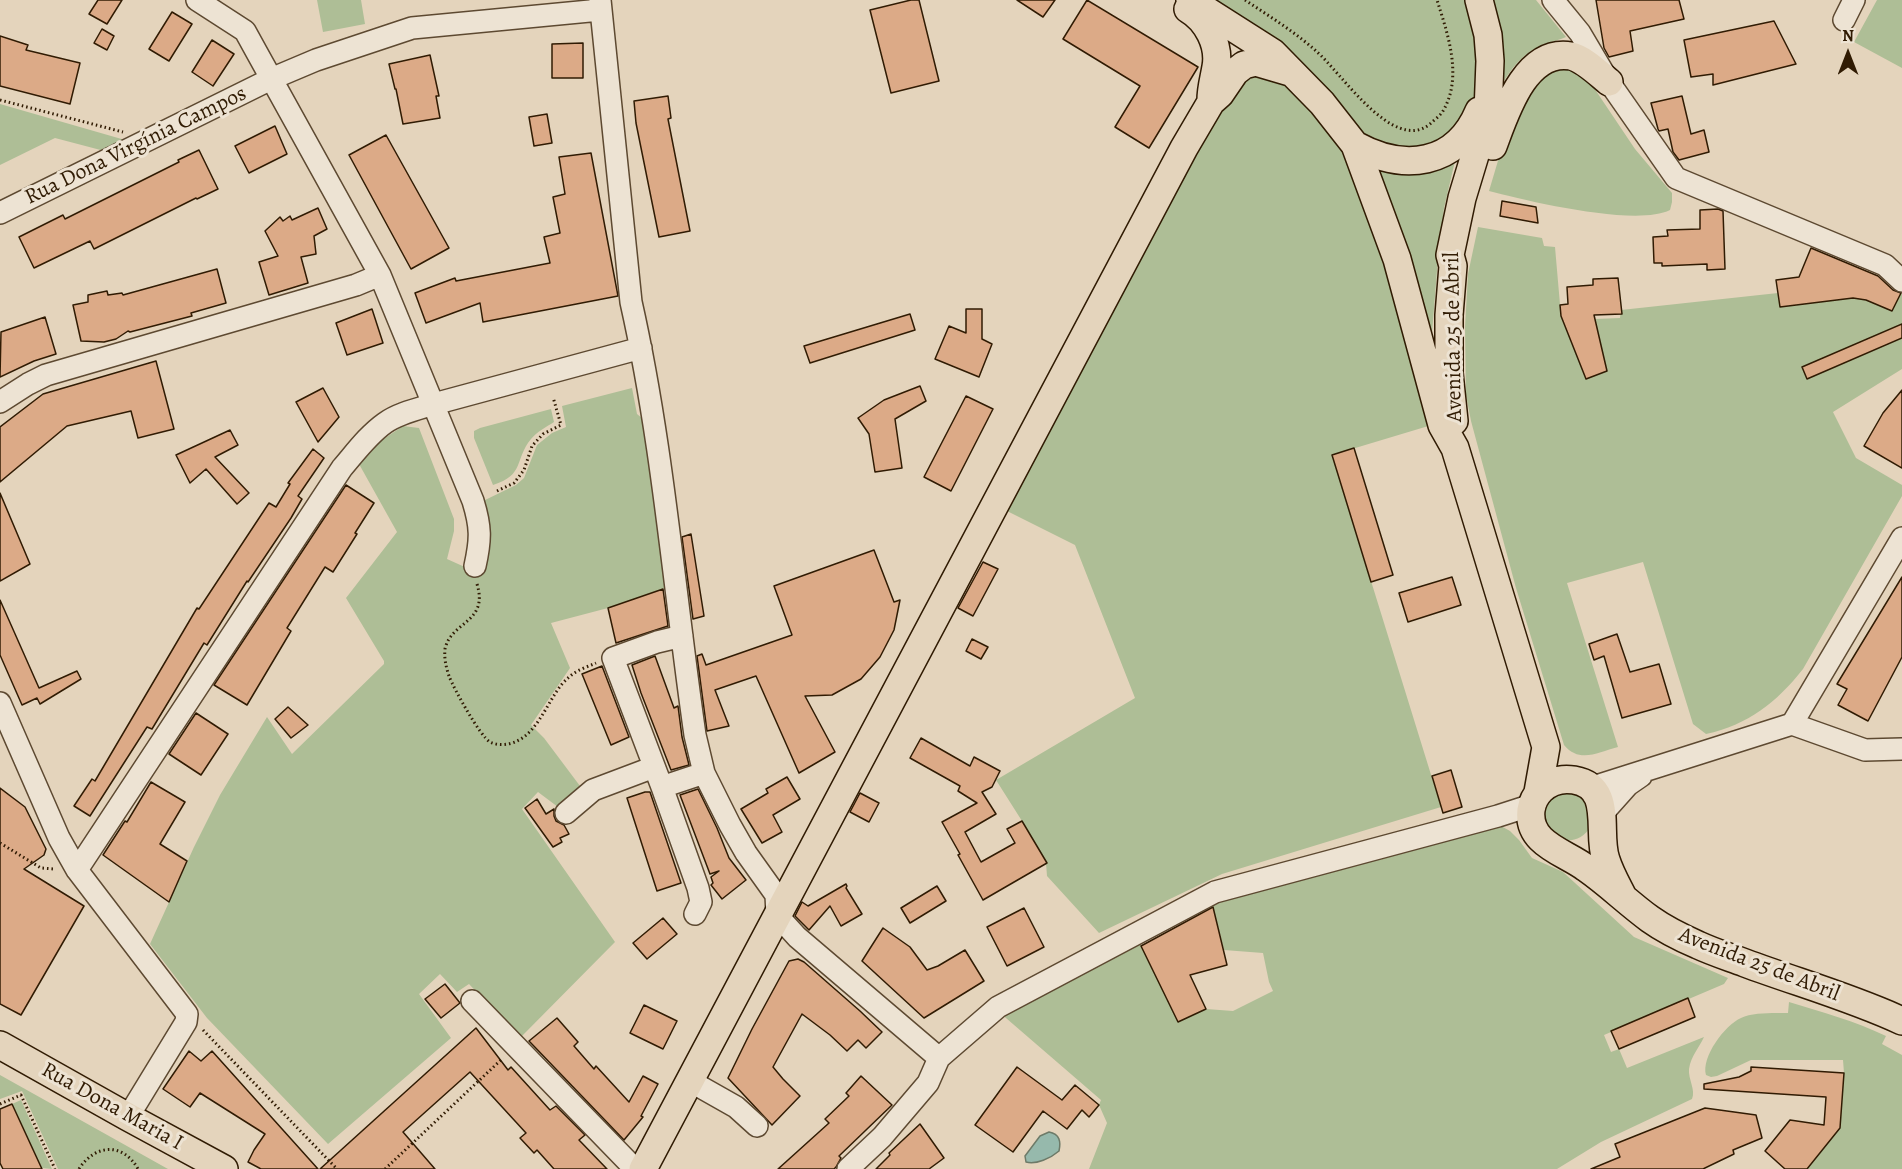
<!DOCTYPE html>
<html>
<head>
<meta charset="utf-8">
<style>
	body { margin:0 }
	#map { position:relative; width:1902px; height:1169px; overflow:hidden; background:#e4d4bc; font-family:Alegreya,serif }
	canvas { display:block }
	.north { position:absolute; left:1818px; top:24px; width:60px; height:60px; -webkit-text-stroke:4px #ede3d3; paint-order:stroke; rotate:0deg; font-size:16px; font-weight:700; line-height:24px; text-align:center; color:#301b03 }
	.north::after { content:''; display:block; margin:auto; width:21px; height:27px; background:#301b03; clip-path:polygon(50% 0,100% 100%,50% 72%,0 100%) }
</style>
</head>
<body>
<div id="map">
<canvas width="1902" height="1169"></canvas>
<div class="north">N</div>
</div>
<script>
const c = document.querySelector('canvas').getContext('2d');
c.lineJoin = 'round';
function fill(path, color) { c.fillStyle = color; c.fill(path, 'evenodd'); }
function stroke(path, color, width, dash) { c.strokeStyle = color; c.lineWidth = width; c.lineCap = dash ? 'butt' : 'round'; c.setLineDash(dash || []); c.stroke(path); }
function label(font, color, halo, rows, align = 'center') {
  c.font = font + ' Alegreya,serif'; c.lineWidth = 6; c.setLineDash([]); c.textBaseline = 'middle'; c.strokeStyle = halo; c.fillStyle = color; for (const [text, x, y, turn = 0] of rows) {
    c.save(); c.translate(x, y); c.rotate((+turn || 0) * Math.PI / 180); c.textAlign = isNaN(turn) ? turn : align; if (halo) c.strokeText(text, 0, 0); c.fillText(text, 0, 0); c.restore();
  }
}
const green = new Path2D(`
	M317,0h44l4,24 -42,8z
	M1202,0h270l8,85 -9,27 -40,38 -29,2 -38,-16z
	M1489,0h47l30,37c-7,3 -13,4 -19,6 -24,9 -36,25 -48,47z
	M1877,0h25v68l-48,-26z
	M1562,68l15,5 13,9 45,67 37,44v9l-2,8c-34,17 -143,-9 -181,-19l11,-37 21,-58 29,-27z
	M1260,71l28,15 32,30 34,54 55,166 26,88 -103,31 109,352 -219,67 -123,59 -52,-57 -1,-13 -24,-42 -26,-41 139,-82 -60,-153 -70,-35 230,-431z
	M0,104l132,38 -20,11 -57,-15 -55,27z
	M1455,161l-11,47 -6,50 -7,88 -57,-180 67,1z
	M1478,227l64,11 2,8 11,1 6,69 25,63 21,-8 -12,-52 25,-1 1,-8 157,-17 3,14 72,-9 13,2 26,11 10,-19v32l-100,43 5,12 95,-41v31l-69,43 23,46 46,27v11l-99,173c-26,33 -55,56 -97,65l-13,-10 -50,-162 -76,21 51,164c-20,5 -38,17 -54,-2l-48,-157 -45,-167 -5,-26 -1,-68 3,-53z
	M632,388l5,26 6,5 25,168 -60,21 -57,15 19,45 -39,57 13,13 36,48 -22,21 -20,-15 -16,17 93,133 -95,96 -51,-54 -12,8 -17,-18 -21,20 32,44 -123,106 -121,-126 -57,-74 44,-97 26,-52 47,-78 25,37 92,-90v-3l-38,-63 51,-66 -38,-68 23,-24 21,-14 16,2 35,91v12l-7,28 20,9 16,-67 33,-16 8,-7 13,-33 15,-12 14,-6 -4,-21z
	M551,409l3,13c-8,5 -17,10 -23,17 -17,21 -6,36 -38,46l-19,-47v-7l6,-3z
	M1564,789l24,11 3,26c-8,13 -19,17 -34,13l-16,-21 5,-19z
	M1501,826l9,5 9,9 13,18 31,14 71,65 94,41 -4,6 -120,51 7,17 8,-3 8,19 77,-31c-5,11 -13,19 -15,32 -1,10 7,21 3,30l-91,43 -44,27h-468l18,-46 -8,-18 2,-5 -102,-88 138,-74 41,84 28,-13 27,2 40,-20 -4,-9 -6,-29 -39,-3 -13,-51z
	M1789,1002c33,10 66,19 97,34l-4,8 20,11v114h-95l32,-41 5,-55 -1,-13h-92l-34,16 -6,1 -5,-2c-5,-18 19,-50 35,-57 12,-6 34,-5 47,-5z
	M0,1075l168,94h-110l-36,-78 -22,8z
	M21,1100l31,69 -10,-1 -30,-64z`);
const water = new Path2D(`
	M1049,1132c11,2 12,10 10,19 -8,7 -23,14 -33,11l-1,-6 15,-20z`);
const building = new Path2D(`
	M98,0h24l-15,24 -18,-10z
	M911,0h8l20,81 -48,12 -21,-83z
	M1017,0h38l-12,17z
	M1087,0l111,67 -49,81 -34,-21 25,-41 -77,-47z
	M1596,0h83l5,19 -54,12 3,20 -24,6 -5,-9z
	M172,12l20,12 -23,37 -20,-12z
	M1774,21l22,43 -83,21v-11l-22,3 -7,-37z
	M102,29l12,7 -7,14 -13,-7z
	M0,36l28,9 -2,5 54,13 -10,41 -70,-18z
	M212,40l22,14 -21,32 -21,-14z
	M583,43v35h-31v-34z
	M430,55l9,41h-3l4,22 -37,6 -7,-35h-1l-6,-25z
	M668,96l3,22 -3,1 22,112 -31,6 -23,-114 -2,-22z
	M1682,96l9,38 13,-4 5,22 -30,8 -6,-8 -5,-23 -9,2 -1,-2 -7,-26z
	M547,114l5,29 -18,3 -5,-29z
	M275,126l12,28 -38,19 -14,-27z
	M386,135l63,113 -38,21 -62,-114z
	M199,150l19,39 -21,10 -1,-1 -102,51 -4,-8 -56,27 -15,-31 44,-22 2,4 114,-57 -1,-2z
	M591,153l27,143 -135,26 -3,-19 -54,20 -11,-30 40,-15 1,3 94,-18 -6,-26 16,-4 -7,-36 12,-3 -6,-37z
	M1502,201l34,6 2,16 -38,-7z
	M318,208l9,21 -13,7 2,18 -15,3 7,26 -39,12 -10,-33 19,-6 -13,-25 15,-14 3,4 7,-5 2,4z
	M1718,209l5,2 2,58 -18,1v-6l-45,2v-3h-8l-1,-26 15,-1 -1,-6 33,-1v-19z
	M1811,248l67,28 15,14 8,3 -9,18 -26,-11 -13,-2 -73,9 -4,-27 23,-3z
	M217,269l9,34 -35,10 1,3 -62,16 -2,-1 -12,8 -12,3 -23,-1 -8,-36 15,-3v-7l19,-4 1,4 14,-2 1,2z
	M1618,278l4,36 -28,1 13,56 -21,8 -25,-63 -1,-11 8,-1 -1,-17 26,-2v-6z
	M372,309l11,34 -36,12 -11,-32z
	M966,309h16v30l10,5 -13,33 -44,-18 14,-33 17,7z
	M910,314l5,16 -105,33 -6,-17z
	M45,317l11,37 -22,7 -34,16 1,-45z
	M1902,324v14l-95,41 -5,-12z
	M156,361l18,68 -36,9 -7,-27 -64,15 -67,56v-55l43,-33z
	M920,386l6,15 -31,18 7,49 -27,4 -6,-38 -11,-16 26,-18z
	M323,388l16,29 -21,25 -22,-40z
	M1902,390v78l-38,-22 19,-33z
	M966,396l27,13 -42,82 -27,-14z
	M230,430l8,15 -23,12 34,36 -12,11 -31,-35 -16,14 -14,-28z
	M1354,448l39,127 -22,7 -39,-127z
	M313,449l11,9 -26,38 4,3 -11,19 -43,64 -1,-1 -40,64 -3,-2 -52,86 -5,-2 -57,89 -16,-10 18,-27 3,2 102,-173 2,1 70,-106 7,4 14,-23 -2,-1z
	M346,485l28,18 -19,30 2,1 -24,38 -8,-5 -38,61 4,3 -44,74 -33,-20z
	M0,493l30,71 -30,17z
	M691,534l13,82 -11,3 -11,-82z
	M874,550l20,52 6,-2 -6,30 -14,27 -19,22 -29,16 -27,1 30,56 -36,21 -43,-97 -41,14 14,36 -22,5 -10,-75 5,-2 4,11 86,-30 -18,-49z
	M983,562l15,7 -25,47 -15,-8z
	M1452,577l9,28 -53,17 -9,-29z
	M1902,577v80l-34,64 -30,-16 9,-16 -10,-5z
	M663,589l5,37 -52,17 -8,-35z
	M0,600l39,88 38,-17 4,8 -41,25 -3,-6 -15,7 -22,-50z
	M1617,634l13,38 29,-8 12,40 -49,14 -18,-62 -10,4 -5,-16z
	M972,639l16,8 -7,12 -15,-8z
	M655,656l19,52 4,-2 4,31 7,28 -18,5 -30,-77 -9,-28z
	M602,666l27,71 -18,8 -29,-71z
	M288,707l20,18 -17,13 -16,-19z
	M196,713l32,21 -27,41 -32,-21z
	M921,738l49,28 4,-9 26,14 -8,16 -10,5 14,22 -31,18 16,30 34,-19 -8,-14 15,-8 25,42 -64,37 -25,-45 2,-1 -18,-32 35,-19 -19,-12 2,-5 -50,-28z
	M1451,770l11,37 -19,6 -11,-37z
	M787,777l13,22 -27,16 9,17 -20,11 -21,-34 27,-16 -2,-4z
	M151,782l34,20 -25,42 27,17 -18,41 -66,-47 22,-34 2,1z
	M0,788l25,19 21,42 -2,6 -20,14 60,37 -63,109 -21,-11z
	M698,789l19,39 12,30 17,22 -24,19 -11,-14 2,-2 -2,-6 8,-6 -9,3 -30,-79z
	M645,792h5l31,91 -24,8 -30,-93z
	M860,793l19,10 -10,19 -19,-10z
	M537,799l9,15 8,-5v7l2,5 8,4 5,9 -9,4 2,4 -9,5 -28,-39z
	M846,884l1,2 -1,2 16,26 -21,12 -11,-20 -21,24 -14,-14 7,-14 6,4z
	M937,886l9,15 -36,22 -9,-15z
	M1213,907l14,58 -37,10 16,34 -28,13 -37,-76z
	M1024,908l20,39 -37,19 -20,-39z
	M663,918l14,16 -30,25 -14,-16z
	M883,928l27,19 17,23 11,-4 27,-16 19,31 -60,37 -62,-57z
	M798,959l6,3 56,49 22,21 -16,16 -8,-8 -11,11 -17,-16 -28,-21 -29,53 10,12 17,17 -28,29 -44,-47 24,-49 37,-68z
	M445,984l15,19 -19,15 -16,-19z
	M1688,998l7,19 -76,32 -8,-18z
	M644,1005l33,16 -14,28 -33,-16z
	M557,1018l21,24 -4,4 20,23 2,-3 33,36 14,-26 15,8 -17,32 2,1 -19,23 -95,-99z
	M476,1028l32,42 3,-3 39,43 6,-4 29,29 -6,5 28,29h-53l-17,-19 -3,3 -14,-15 6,-5 -56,-61 -67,60 32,37h-115z
	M189,1051l12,10 11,-10 106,118h-57l-13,-7 6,-12 11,-16 -65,-41 -10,14 -27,-18z
	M1017,1067l45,33 13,-15 24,20 -10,12 -7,-7 -15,19 -24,-18 -30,41 -38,-27z
	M1751,1067l93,6 -4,55 -33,41h-22l-20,-18 25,-31 34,5 2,-28 -122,-8v-5l35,-7 12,-6z
	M861,1076l31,29 -53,51 2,2 -5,9 -2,2h-56l51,-46 -4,-4 24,-23 -3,-3z
	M12,1104l30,65h-39l-3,-6v-54z
	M1705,1108l51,7 6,23 -29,12 1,4 -31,15h-112l29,-12 -5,-13z
	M920,1124l24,34 -15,11h-53l14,-14 -1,-2z`);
const path = new Path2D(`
	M1245,0c24,16 50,32 71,51 25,21 77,103 114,73 4,-4 10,-8 13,-13 20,-34 5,-76 -6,-111
	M0,100l123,32
	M497,491l17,-8 10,-13 8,-24 11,-12 18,-9 -8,-28
	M477,584c12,39 -26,37 -32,65 -1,9 1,18 4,27 5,13 31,60 41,66 8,4 19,3 27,-1 24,-11 33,-48 51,-63 8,-8 19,-11 28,-15
	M0,843l41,25 13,1
	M203,1030l134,139
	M0,1104l21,-9 34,74
	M79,1169c16,-25 44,-27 59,0
	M385,1169l118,-111`);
const minor = new Path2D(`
	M197,0l48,31 11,20 124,224 93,226c8,26 8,38 2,65
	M600,0l31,302c32,142 43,288 64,433l9,38 26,52 16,28 30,42 1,20 20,22 142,121 -11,25 -46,54 -34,32
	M1553,0l27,33 29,49 67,96 209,87 17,16
	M1844,20l10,-20
	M0,213l271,-134 45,-19 96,-32 188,-18
	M0,402l28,-18 18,-9 310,-90 24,-10
	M682,636l-25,6 -44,16 49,129 42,-14
	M0,703l59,135 18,32 110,144 -1,8 -58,95
	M1792,724l110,-186
	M662,787l36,101 3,14 -6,12
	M1590,788l202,-64 73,26 37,-1
	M566,813l27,-23 61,-23
	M1603,813l25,-28 13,-9
	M77,870l265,-402c13,-15 26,-33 43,-45 14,-10 33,-14 49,-19l207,-56
	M472,1001l163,168
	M939,1058l59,-51 217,-115 283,-76 34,-11
	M690,1081l46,26 21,19`);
const major = new Path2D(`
	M1190,0l83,53 49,50 33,42 42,114 45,166 13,23 91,299 -8,45
	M1188,9c19,11 32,36 28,58 -2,12 -5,21 -5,33
	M1355,145c49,27 101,21 124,-34
	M1493,146c12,-32 32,-98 78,-90 13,3 27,17 38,26
	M1454,421l-5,-48v-58l4,-49 -3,-11 12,-57 26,-86 2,-51 -2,-26 -9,-35
	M1623,897c-6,-12 -13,-24 -17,-37 -10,-27 9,-73 -32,-80 -13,-2 -24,1 -33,10 -6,6 -9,13 -10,20 -4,34 34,42 55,58 23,16 42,35 64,51 14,10 32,19 48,26 15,7 31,12 47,18 51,19 108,35 157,58
	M0,1045l128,72 96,52
	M643,1169l541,-1021 27,-46 9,-8 15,-22 9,-7 12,-3 34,10`);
const streetNames = [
	["Rua Dona Virgínia Campos",136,146,-26],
	["Avenida 25 de Abril",1454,337,-91],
	["Avenida 25 de Abril",1759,965,21],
	["Rua Dona Maria I",112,1107,29]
];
fill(green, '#aebe96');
fill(water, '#96b9ac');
stroke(water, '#6d7a68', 1.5);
fill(building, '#dcaa87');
stroke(building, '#301b03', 1.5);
stroke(minor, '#5d4931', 24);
stroke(major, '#301b03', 30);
stroke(path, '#301b03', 3, [1.5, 3]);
stroke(minor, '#ede3d3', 21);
stroke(major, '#e4d4bc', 27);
label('22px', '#301b03', '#ede3d3', streetNames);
</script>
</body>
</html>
